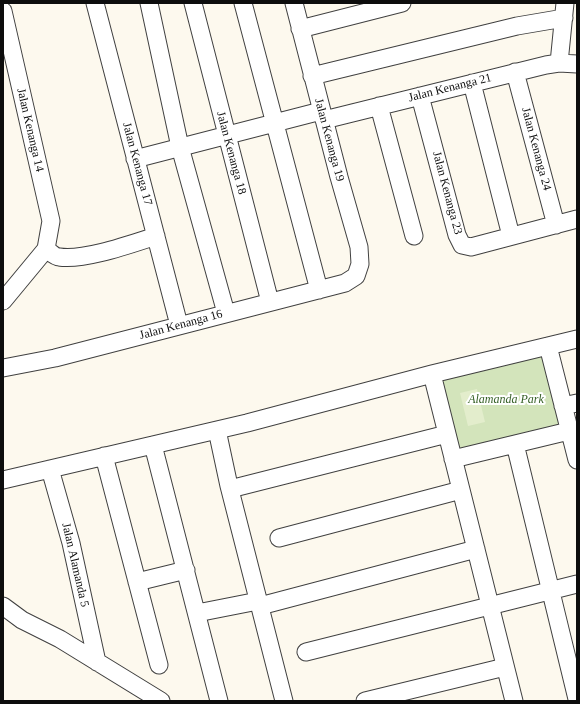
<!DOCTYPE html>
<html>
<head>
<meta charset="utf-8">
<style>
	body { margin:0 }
	#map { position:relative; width:580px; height:704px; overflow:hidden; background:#fdf9ee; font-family:Georgia,serif }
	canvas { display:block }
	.frame { position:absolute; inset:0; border:4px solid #0d0d0d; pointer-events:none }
</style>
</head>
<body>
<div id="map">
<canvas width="580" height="704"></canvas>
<div class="frame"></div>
</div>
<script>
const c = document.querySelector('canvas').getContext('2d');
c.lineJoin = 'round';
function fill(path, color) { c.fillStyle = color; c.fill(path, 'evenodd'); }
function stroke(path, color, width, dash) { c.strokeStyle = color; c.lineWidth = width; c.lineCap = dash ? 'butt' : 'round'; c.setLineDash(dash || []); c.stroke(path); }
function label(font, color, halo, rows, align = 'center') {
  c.font = font + ' Georgia,serif'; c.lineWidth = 4; c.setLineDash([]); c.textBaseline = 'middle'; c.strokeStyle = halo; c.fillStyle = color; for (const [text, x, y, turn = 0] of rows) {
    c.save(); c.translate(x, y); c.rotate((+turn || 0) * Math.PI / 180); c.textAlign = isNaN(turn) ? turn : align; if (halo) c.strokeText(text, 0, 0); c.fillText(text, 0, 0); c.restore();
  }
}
const green = new Path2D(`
	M548,346l21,82 -116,29 -21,-83z`);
const pitch = new Path2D(`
	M477,389l8,33 -17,4 -8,-33z`);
const minor = new Path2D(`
	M95,3l84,322
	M149,3l31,144 46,166
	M193,3l77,299
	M243,3l76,287
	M3,11l48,210 -5,28 -43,52
	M300,29l102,-26
	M559,63l6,-60
	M515,72l41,153
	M312,76l205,-50 47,-8
	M472,83l39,153
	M420,96l37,139 5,10 9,2 106,-28
	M379,106l35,130
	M324,120l222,-55 13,-2 18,1
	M135,159l186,-48
	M46,249c4,3 9,8 13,8 25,4 72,-13 97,-21
	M548,346l29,114
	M3,368l52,-10 290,-75 11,-7 4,-12 -1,-17 -20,-70 -45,-174
	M432,374l82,327
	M563,406l14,-3
	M217,430l12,56 55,215
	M515,444l62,255
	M153,445l66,256
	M104,456l55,209
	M453,459l116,-28
	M50,469l21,74 26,119
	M3,480l244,-57 185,-49 145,-35
	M230,489l217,-55
	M279,538l182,-48
	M137,582l49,-12
	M3,606l19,14 38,19 101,62
	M260,606l216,-57
	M197,613l61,-12
	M306,652l271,-68
	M365,701l140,-34`);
const streetNames = [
	["Jalan Kenanga 21",450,88,-14],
	["Jalan Kenanga 14",30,130,77],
	["Jalan Kenanga 19",329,140,75],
	["Jalan Kenanga 24",536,149,75],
	["Jalan Kenanga 18",231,153,75],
	["Jalan Kenanga 17",137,164,75],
	["Jalan Kenanga 23",447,193,75],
	["Jalan Kenanga 16",181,325,-15],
	["Jalan Alamanda 5",75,565,77]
];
const parkNames = [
	["Alamanda Park",506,400]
];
fill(green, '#d3e4bb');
fill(pitch, '#e3edcc');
stroke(minor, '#404040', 19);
stroke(minor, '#fff', 17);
label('12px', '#0d0d0d', '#fff', streetNames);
label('italic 12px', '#335e24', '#fff', parkNames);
</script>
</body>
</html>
